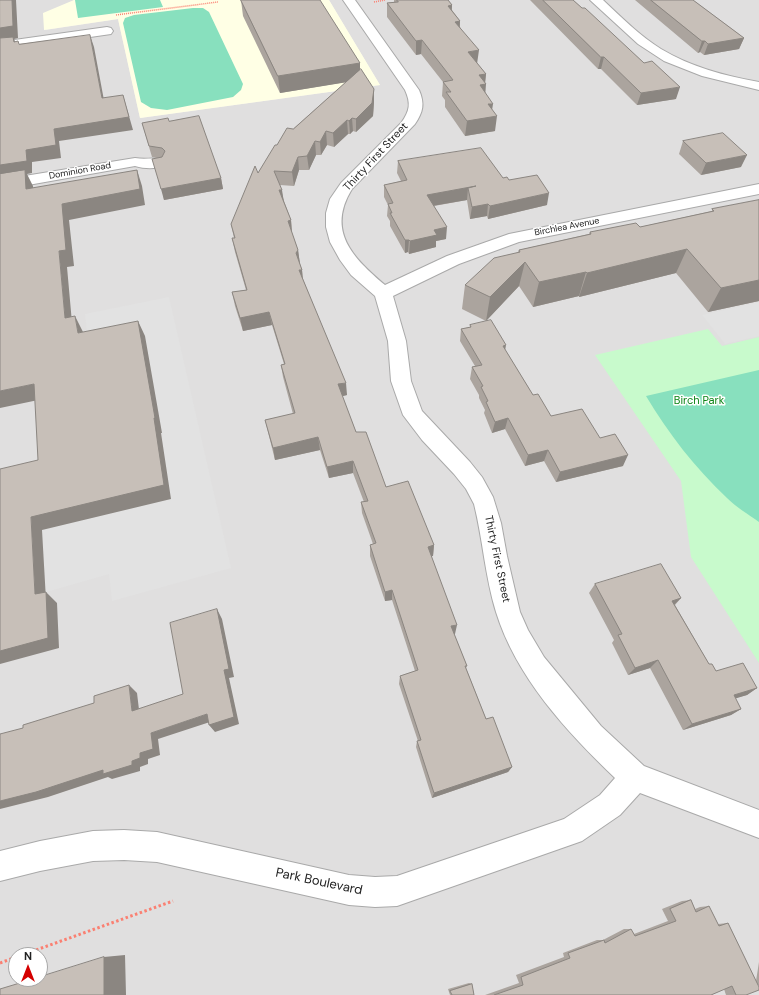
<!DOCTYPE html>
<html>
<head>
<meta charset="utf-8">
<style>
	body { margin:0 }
	#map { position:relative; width:759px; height:995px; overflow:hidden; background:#f2efe9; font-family:"DM Sans",sans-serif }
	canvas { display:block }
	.north { position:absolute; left:8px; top:947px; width:40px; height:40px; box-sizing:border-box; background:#fff; border:1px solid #a7a7a7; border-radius:50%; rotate:0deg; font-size:11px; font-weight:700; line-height:16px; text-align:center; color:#222 }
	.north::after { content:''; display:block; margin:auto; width:14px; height:18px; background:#d40000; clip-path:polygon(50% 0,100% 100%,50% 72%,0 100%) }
</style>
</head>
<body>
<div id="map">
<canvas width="759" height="995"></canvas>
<div class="north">N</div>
</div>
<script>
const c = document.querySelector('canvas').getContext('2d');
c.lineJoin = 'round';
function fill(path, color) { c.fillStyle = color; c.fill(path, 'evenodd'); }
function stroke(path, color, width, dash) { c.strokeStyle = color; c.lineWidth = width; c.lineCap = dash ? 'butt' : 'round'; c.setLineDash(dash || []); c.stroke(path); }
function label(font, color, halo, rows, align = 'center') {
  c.font = font + ' "DM Sans",sans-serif'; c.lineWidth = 3; c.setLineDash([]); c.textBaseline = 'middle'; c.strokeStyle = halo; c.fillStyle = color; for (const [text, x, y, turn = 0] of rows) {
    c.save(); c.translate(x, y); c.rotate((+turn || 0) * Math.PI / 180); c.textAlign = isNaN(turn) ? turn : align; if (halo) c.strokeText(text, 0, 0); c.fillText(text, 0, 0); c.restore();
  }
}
const residential = new Path2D(`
	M0,0h74l-29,30 73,-11 22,99 240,-33 -51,-85h430v995h-759zM16,955h24v24h-24z`);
const education = new Path2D(`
	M74,0h255l51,85 -240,33 -22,-99 -74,11 -1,-17z`);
const park = new Path2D(`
	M708,329l14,17 37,-9v326l-68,-106 -10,-76 -86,-126z`);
const pitch = new Path2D(`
	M75,0h85l3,7 -85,11z
	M193,8h10l6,4 34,72 -2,6 -8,7 -66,13 -16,-2 -10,-6 -18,-79 2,-5 9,-3z
	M759,370v152c-11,-8 -23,-15 -32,-24 -32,-30 -59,-65 -81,-102z`);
const parking = new Path2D(`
	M169,297l62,271 -119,33 -3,-27 -63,18 -46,-52 163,-92 -1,-15 -9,-46 -65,-45 -3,-28z
	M759,302v34l-34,8 -23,-29z`);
const pathFar1 = new Path2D(`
	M374,2l11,-2
	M116,15l102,-13`);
const path = new Path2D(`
	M22,955l151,-54
	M0,963l16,-6`);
const minor = new Path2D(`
	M343,0h12l64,90c6,14 4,22 -4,34l-63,65c-26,42 1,69 33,96l62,-29 62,-22 250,-50v10l-240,48 -60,22 -66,32 13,45 5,40 11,30 48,51 12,15 11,20 8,26 6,33 13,56 8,18 16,27 57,69 43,40 115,44v28l-119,-45 -20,22 -38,26 -185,65 -22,1 -26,-2 -192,-43 -33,-2 -31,1 -53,10 -40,10v-30l40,-10 53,-10 31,-1 33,2 192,43 26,2 22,-1 167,-57 36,-24 15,-17c-48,-46 -99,-101 -119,-166 -11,-35 -13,-72 -22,-108l-8,-15 -12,-15 -32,-34 -19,-25 -12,-34 -3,-40 -13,-45 -24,-21 -11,-15 -10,-18 -4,-15v-14l4,-14 11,-16 60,-60c9,-12 10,-20 4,-33z
	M590,0h13c18,17 37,36 58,49 30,18 64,27 98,33v8l-57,-14 -38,-15 -26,-17z
	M107,27l4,1 2,3 -2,3 -111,16v-8z
	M135,158c10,2 20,-1 30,2l2,3 -2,3c-10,3 -20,3 -30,0l-135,24v-10z`);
const wall = new Path2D(`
	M241,0l119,63v7l14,19v13l-1,14 -17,16 -3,-1 -3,3h-2l-14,13 -7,-2 -6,10h-5l-7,15h-10l-5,16 -14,-1 4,16 7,19 1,13 6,17 2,14 2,6 1,9 44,116 -5,1 14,36 30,55 48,58 -1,11h-2l24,78h-1l13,32 -1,2 20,51 26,48 -4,5 -76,26 -16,-51 1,-6h1l-19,-57 1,-8 15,-5 -23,-71 -7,1 -15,-45v-11l3,-1 -11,-31 -1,-11h3l-11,-29 -24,5 -9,-28 -45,10 -10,-40 28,-6 -10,-37 -2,-12 3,-1 -12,-39 -29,6 -8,-25 -3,-14 14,-2 -11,-38 -3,-14h2l-3,-14 27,-51 19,-28 16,-16 53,-47 -66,11 -37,-77z
	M394,0h54l4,5v5l8,11v6l17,36 9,11 -1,8v11l7,17 3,21 -30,5 -20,-29v-7l-3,-4 1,-14 -22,-28 -5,1 -29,-38v-14l7,-1z
	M530,0h43l71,63 32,36 -39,6 -36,-36h-3z
	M635,0h58l51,38 -5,11 -35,6 -4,-3 -2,1z
	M169,121l52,57 2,11 -59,11 -7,-42 -5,-1 -10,-34z
	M683,141l58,26 -40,8 -22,-21z
	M398,161l105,17 6,2 38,25 -59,14 -1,-3 -17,3 -3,-19 -33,6 12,33 -10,2v6l-27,7 -1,-2 -3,1 -15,-27v-5l-3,-5 1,-11 -4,-8v-12l17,-4 -4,-8z
	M759,200v101l-51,11 -32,-39 -97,24v-1l-46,11 -14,-21 -33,35 -24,-12 3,-24 53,-33 1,-2 70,-16 1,-2 50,-5 72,-16v-2z
	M470,325l35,25 28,45 18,21 49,22 23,28 -67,16 -12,-21 -19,5 -20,-37 -13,4 -8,-20 1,-3 -6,-12v-3l-9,-16 2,-12 3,-1 -15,-25 1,-12 9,-2z
	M595,584l86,14 -6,7 34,59 7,7 41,17 -10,7 -12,3 6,11 -10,6 -48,15 -33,-62 -22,7 -16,-32 2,-3 -25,-47z
	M691,900l4,9 5,-2 9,-1 9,18 10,-1 28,58 3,-19v23h-1l-12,10h-20l-2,-6 -13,6h-226l34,-12 -3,-8 48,-18 -1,-4 34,-13h6l21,-11h7l3,5 34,-13 -6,-12 20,-8z
	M469,983l3,1 2,11h-24l-2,-6z`);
const shadedWall = new Path2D(`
	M12,0h4l2,38 -4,1 4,10 -18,-8v-13z
	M452,5l-1,14 -3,-13z
	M460,21l-1,14 -4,-13z
	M90,35l4,12 12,64 -4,-13z
	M744,38l-5,11 -35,6 4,-11z
	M422,40l-1,14 -5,1v-14z
	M702,41h3l-5,11 -2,1z
	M479,50l-2,14 -9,-12z
	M601,57h3l-3,12h-3z
	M360,63v17l-80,13 -2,-17z
	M486,74l-1,10h1l-1,14 -6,-9v-14z
	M680,87l-4,12 -39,6 4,-12z
	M374,89v13l-1,14 -17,16v-13z
	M123,95l10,35 -74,11 2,17 -29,4v11l-5,1 6,12v19l-33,-27v-13l26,-15 28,-21z
	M488,104h5l-2,13 6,-1 -2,15 -30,5 2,-15z
	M352,118l1,13 -3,3 -1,-13z
	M347,120l1,14 -14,13 -1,-14z
	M326,131l1,14 -6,10 -1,-13z
	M315,141l1,14 -7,15 -2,-14z
	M747,155l-6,12 -40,8 5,-12z
	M298,157l1,13 -5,16 -2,-14z
	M137,170l5,16 3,19 -76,15 5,46 -7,1 6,67 -8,-16 -6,-67 3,-47z
	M221,178l2,11 -59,11 -3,-11z
	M476,186l-8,2 -1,12 -41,7 1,-12z
	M279,190h3l2,13z
	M549,193l-2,12 -59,14 2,-13z
	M488,204l-1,12 -17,3 2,-12z
	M291,220l1,14 -4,-13z
	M447,227l-1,12 -10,2v6l-27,7 1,-13 24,-11z
	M405,240h4l-1,12 -3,1z
	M687,249l-11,24 -97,24 8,-24z
	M298,250l2,14 -2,2 -2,-13z
	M525,262l-6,24 -33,35 4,-24z
	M299,270h3l1,13z
	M586,272l-7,24 -46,11 6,-25z
	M759,280v21l-51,11 13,-24z
	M269,312l3,13 -29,6 -3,-13z
	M75,316l8,16 -5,1z
	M138,321l7,15 17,97h-1l10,66 -129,31 4,70v-8l11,11 2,45 -59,16v-13l35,-57 -4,-77z
	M506,345l-2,12 -1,-11z
	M346,383l1,12 -8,2 -1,-13z
	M34,384l9,15 -43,9v-17z
	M508,418l-3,11 -13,4 3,-11z
	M318,437l2,13 -45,10 -2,-12z
	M548,450l-4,11 -19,5 3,-11z
	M628,455l-5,11 -67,16 4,-10z
	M353,461v12l-24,5 -2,-11z
	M434,545l-1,11 -7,1 2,-10z
	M392,590v10l-7,1v-9z
	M681,598l-8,8 -1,-5z
	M217,609l5,10 12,58 -5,1 10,46 -24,8 -6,-7z
	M457,625l-2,9 -6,1 2,-9z
	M658,660l-8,8 -22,7 7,-7z
	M129,685l8,8 3,25 -8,-7z
	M757,688l-10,7 -23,7 10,-7z
	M741,709l-10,6 -48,15 9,-6z
	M207,714l6,7 -55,18 2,16 -12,4v5l-8,3v4l-28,8 -4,-2 -60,20 -48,12v-8l132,-40 8,-8 11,-20z
	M512,767l-4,5 -76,26 2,-5z
	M125,955l1,40h-22v-38z`);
const building = new Path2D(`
	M0,0h12l1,26 -13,2z
	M241,0h79l40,63 -82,13z
	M397,0h51l4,5 -4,1 12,15 -5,1 24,28 -11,2 18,22 -7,1 7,9 -6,1 13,19h-5l9,12 -30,5 -21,-29h5l-8,-10 10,-2 -31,-40 -6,1 -29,-38 11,-1z
	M543,0h30l9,8h3l59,55 8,-2 28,26 -39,6 -37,-36h-3z
	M651,0h42l51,38 -36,6 -3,-3h-3z
	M90,35l12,63 21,-3 6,22 -75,12 2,16 -30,5 1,11 -27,4v-127l13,-1 1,5 4,-1 1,3z
	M361,69l13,20 -2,14 -16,16 -4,-1 -3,3 -2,-1 -14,13 -7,-2 -6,11 -5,-1 -8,15 -9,1 -6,15 -18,-1 8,19h-3l12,30 -3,1 10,29 -2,3 6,17h-3l47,113 -8,1 18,48h10l20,55 22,-6 26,64 -6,2 29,78 -6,1 16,40h-2l21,53 7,-2 19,50 -78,26 -17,-52 4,-1 -21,-64 18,-6 -26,-80 -7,2 -15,-47 6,-2 -15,-41 7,-1 -15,-40 -26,6 -9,-30 -45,11 -8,-28 30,-7 -14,-48 4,-1 -16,-52 -29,6 -8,-26 15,-2 -15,-52h3l-4,-14 24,-58 3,7 17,-28h2l10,-17 6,1z
	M199,116l22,62 -60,11 -9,-30 10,-2 3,-6 -3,-3 -13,-2 -7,-23 26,-5 1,3z
	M723,133l24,22 -41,8 -23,-22z
	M481,148l22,30 4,-1 2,3 28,-5 12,18 -59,13 -2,-2 -16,3 -4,-19 8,-2 -49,9 20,32 -13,3 3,5 -27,6 -1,-1h-4l-15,-27h2l-4,-9 5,-1 -9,-18 23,-5 -9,-19z
	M25,170l1,19 111,-19 3,19 -78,15 4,46 -7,1 6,67 10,-2 3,17 60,-12 17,97h-1l10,67 -133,32 4,77 11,-2 2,46 -48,13v-182l38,-9 -4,-76 -34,7v-217z
	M759,200v80l-38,8 -34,-39 -100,24 -1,-1 -47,10 -14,-20 -35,35 -25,-12 29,-27 26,-6 -1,-2 72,-16 -1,-2 46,-9 4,4 74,-16 -2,-2z
	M491,320l15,25 -3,1 30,49 5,-1 13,22 31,-7 18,29 15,-4 13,21 -68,17 -12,-22 -20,5 -20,-37 -13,4 -9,-20 2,-1 -7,-14 2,-1 -11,-19 10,-2 -21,-36 10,-2 -1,-2z
	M661,564l20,34 -9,3 37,63h3l4,7 27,-8 14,25 -23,7 7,14 -49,15 -34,-64 -23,8 -17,-33 4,-1 -27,-50z
	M217,609l12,60 -5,1 10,47 -25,8 -2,-11 -56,19 2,16 -13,4v5l-8,3v4l-29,9v-4l-67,22 -36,9v-67l23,-6v-3l71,-22v-7l35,-11 3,26 51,-17 -13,-71z
	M691,900l5,12 13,-6 10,20 9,-3 31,64v3l-13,5h-10l-4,-9 -21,9h-217l29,-10 -2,-8 49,-19 -2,-5 36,-13 1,3 26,-14 4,7 41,-15 -6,-12z
	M104,957v38h-104v-6l33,-10h7v-2z
	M472,984l2,11h-22l-2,-4z`);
const farStreetnames = [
	["Dominion Road",80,171,-10],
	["Birchlea Avenue",567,227,-11]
];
const streetNames = [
	["Thirty First Street",376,157,-47],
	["Thirty First Street",497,559,78]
];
const parkNames = [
	["Birch Park",699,401]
];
const nearStreetnames = [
	["Park Boulevard",319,882,12]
];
fill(residential, '#e0dfdf');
fill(education, '#ffffe5');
fill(park, '#c8facc');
fill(pitch, '#88e0be');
fill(parking, '#e2e2e2');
stroke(minor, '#a9a9a9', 2);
stroke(pathFar1, '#fa8072', 1.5, [1, 1]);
stroke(path, '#fa8072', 3, [2.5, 2.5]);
fill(minor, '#fff');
fill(wall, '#aba49e');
fill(shadedWall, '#8b8681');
fill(building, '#c7bfb8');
stroke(building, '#8b8681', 1);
label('9px', '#222', '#fff', farStreetnames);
label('11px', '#222', '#fff', streetNames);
label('11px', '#0c8416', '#fff', parkNames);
label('13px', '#222', '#fff', nearStreetnames);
</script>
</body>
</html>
